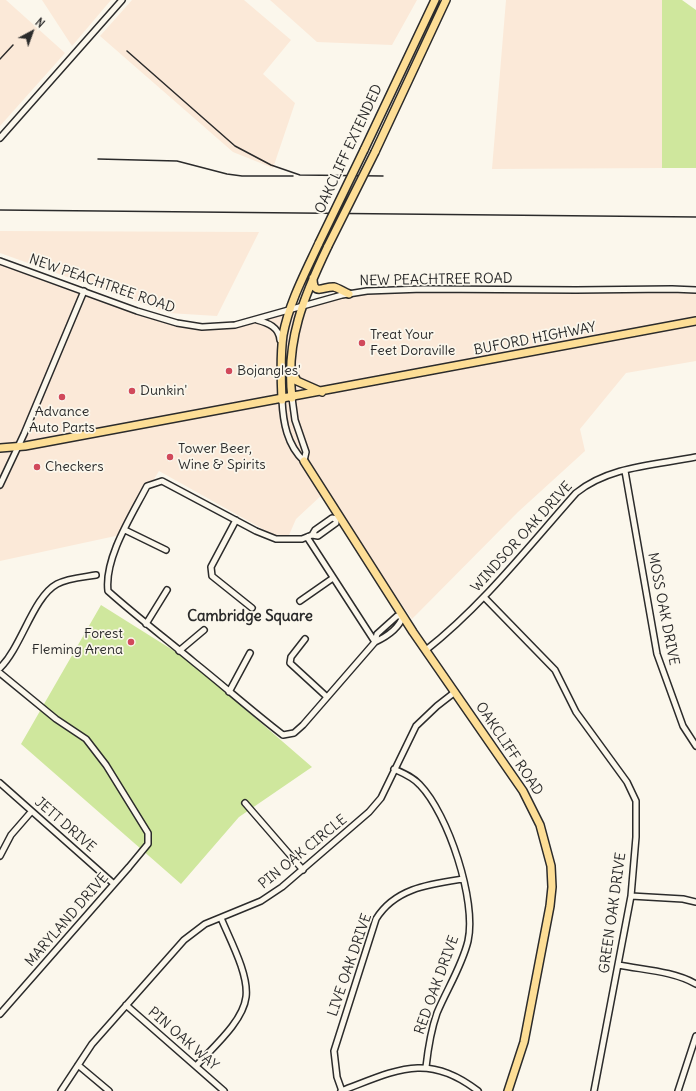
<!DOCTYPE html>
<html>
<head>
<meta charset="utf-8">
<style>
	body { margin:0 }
	#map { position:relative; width:696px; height:1091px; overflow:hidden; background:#fbf7ec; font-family:Delius,sans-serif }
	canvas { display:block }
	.north { position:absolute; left:12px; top:12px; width:40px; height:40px; -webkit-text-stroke:3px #fbf7ec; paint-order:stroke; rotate:41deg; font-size:11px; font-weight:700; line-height:16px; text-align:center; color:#2b2b2b }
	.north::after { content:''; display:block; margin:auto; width:14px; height:18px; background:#2b2b2b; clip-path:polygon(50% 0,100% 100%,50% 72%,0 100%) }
</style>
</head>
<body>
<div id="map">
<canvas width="696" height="1091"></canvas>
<div class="north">N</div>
</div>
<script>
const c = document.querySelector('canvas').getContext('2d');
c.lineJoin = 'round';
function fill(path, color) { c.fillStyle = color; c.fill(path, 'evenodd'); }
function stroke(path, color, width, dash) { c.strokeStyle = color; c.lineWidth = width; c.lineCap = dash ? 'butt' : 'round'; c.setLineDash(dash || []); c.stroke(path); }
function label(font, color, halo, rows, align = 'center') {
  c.font = font + ' Delius,sans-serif'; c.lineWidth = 3.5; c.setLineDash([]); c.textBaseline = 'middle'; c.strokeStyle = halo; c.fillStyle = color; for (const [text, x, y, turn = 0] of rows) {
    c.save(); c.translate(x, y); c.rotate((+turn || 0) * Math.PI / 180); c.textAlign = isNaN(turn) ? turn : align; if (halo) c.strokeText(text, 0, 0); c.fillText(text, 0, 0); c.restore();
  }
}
const built = new Path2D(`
	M0,0h6l59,53 -65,73z
	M42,0h69l-39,46z
	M132,0h112l47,40 -28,34 32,29 -22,65 -40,-16 -133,-116z
	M270,0h147l-25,45 -75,-3z
	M506,0h156v168l-170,1z
	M0,231l259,1 -42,84 -49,-3 -168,-60z
	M0,263l96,30 48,21 52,13 47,-1 42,-13 36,-14 63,-8 281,-1 31,2v69l-70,12 -46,56 5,22 -67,61 -106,107 -88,-126 -28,26 -10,23 -127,-71 -39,64 -120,26z`);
const green = new Path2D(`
	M662,0h20l14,10v158h-34z
	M101,605l86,54 125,108 -73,50 -58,67 -160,-140z`);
const minor = new Path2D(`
	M0,138l122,-138
	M0,261l137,50 40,12 25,4 33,-2 107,-30 25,-4 56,-2 153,1 96,-1 24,1
	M257,320c11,3 22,7 23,20
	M292,398l3,22 11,32 -2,9
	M282,400c1,22 5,45 22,61
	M625,471l32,183 26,72 13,20
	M0,485l24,-51 60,-143
	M340,517l-4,2v4l-18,13 -6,-1 -10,4h-26l-20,-8 -94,-50 -15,5c-15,29 -43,72 -39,105 28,25 58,48 87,72 30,24 58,49 88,72l11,-2 9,-8 72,-83c11,-5 24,-14 28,-26h-6l-20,18 -2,8
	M236,520l-25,47 1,9 40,32
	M125,530l41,20
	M312,535l3,-5 17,-12 4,1
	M307,537l68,105
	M484,597l71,73 21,42 51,70 9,19v36l-5,59 -37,195
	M300,601l33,-23
	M146,624l21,-34
	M305,639l-14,18 -1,6 37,34
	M426,650c57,-45 102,-103 150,-157 33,-27 80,-28 120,-36
	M179,651l25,-21
	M0,668c22,-22 33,-71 57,-84 11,-6 28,-7 39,-9
	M0,673l56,46 30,20 20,26 42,68v11l-19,23 -129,147
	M229,692l21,-39
	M394,769c9,4 19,8 26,16 28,29 57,116 48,156 -6,25 -21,48 -31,72 -6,17 -9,36 -11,54
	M0,783l114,101
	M245,803l58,67
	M0,856l11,-21 20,-23
	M631,896l52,3 13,3
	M619,965c25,5 54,6 77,19
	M126,1005l98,86
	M78,1065l31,26
	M196,1066c16,-18 47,-44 50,-69 3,-23 -17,-59 -25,-79
	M61,1091l31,-47 92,-104 21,-16 56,-23 21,-14 87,-75 12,-14 35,-72 21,-20 18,-14
	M341,1091c54,-20 86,-40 137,0
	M342,1091l-5,-14 -3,-26 42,-132c19,-31 54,-35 87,-40
	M678,1091l18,-55`);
const major = new Path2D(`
	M364,150l71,-150
	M375,152l71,-152
	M313,278c0,19 11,8 21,9 4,1 10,5 15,7
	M291,370l6,11 25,11
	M292,398c-7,-57 12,-102 36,-152
	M282,400c-1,-22 -2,-43 1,-65 6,-32 22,-62 36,-92
	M0,448l25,-2 671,-125
	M304,461l109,171 110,159 17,34 11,41 1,21 -2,19 -26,136 -16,49`);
const rail = new Path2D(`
	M127,51l108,95 36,19 29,10 83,1
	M0,59l13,-14
	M98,159l79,2 50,13 15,2h51
	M0,210l696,7`);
const majorBridge = new Path2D(`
	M319,243l45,-93
	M328,246l47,-94`);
const markers = [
	[362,343,4,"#d1495b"],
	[229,371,4,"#d1495b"],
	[132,391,4,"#d1495b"],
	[62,397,4,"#d1495b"],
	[170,457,4,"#d1495b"],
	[37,467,4,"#d1495b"],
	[131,642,4,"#d1495b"]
];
const streetNames = [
	["OAKCLIFF EXTENDED",349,149,-65],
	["NEW PEACHTREE ROAD",436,280,-1],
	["NEW PEACHTREE ROAD",102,284,19],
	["BUFORD HIGHWAY",535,339,-11],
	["WINDSOR OAK DRIVE",522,537,-48],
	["MOSS OAK DRIVE",663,609,79],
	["OAKCLIFF ROAD",509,749,56],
	["JETT DRIVE",65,825,41],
	["PIN OAK CIRCLE",303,852,-39],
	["GREEN OAK DRIVE",613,913,-82],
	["MARYLAND DRIVE",67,920,-49],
	["LIVE OAK DRIVE",350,965,-71],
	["RED OAK DRIVE",437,985,-70],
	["PIN OAK WAY",183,1039,41]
];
const poiNames = [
	["Treat Your",370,335],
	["Feet Doraville",370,351],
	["Bojangles'",237,371],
	["Dunkin'",140,391],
	["Advance",62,412,"center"],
	["Auto Parts",62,428,"center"],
	["Tower Beer,",178,449],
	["Wine & Spirits",178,465],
	["Checkers",45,467],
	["Forest",123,634,"right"],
	["Fleming Arena",123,650,"right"]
];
const neighbourhoodNames = [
	["Cambridge Square",250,617]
];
fill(built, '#fbe9d8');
fill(green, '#cfe79d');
stroke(minor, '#2b2b2b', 8);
stroke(major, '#2b2b2b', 10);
stroke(minor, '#fbf7ec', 5);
stroke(major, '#fdde96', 7);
stroke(rail, '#2b2b2b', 1.5);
stroke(majorBridge, '#2b2b2b', 10, []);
stroke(majorBridge, '#fdde96', 7);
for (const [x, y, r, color] of markers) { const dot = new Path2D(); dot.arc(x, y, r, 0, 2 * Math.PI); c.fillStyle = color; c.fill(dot); stroke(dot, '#fbf7ec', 1.5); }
label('14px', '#2b2b2b', '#fbf7ec', streetNames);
label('14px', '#2b2b2b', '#fbf7ec', poiNames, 'left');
label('bold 15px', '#2b2b2b', '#fbf7ec', neighbourhoodNames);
</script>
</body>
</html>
